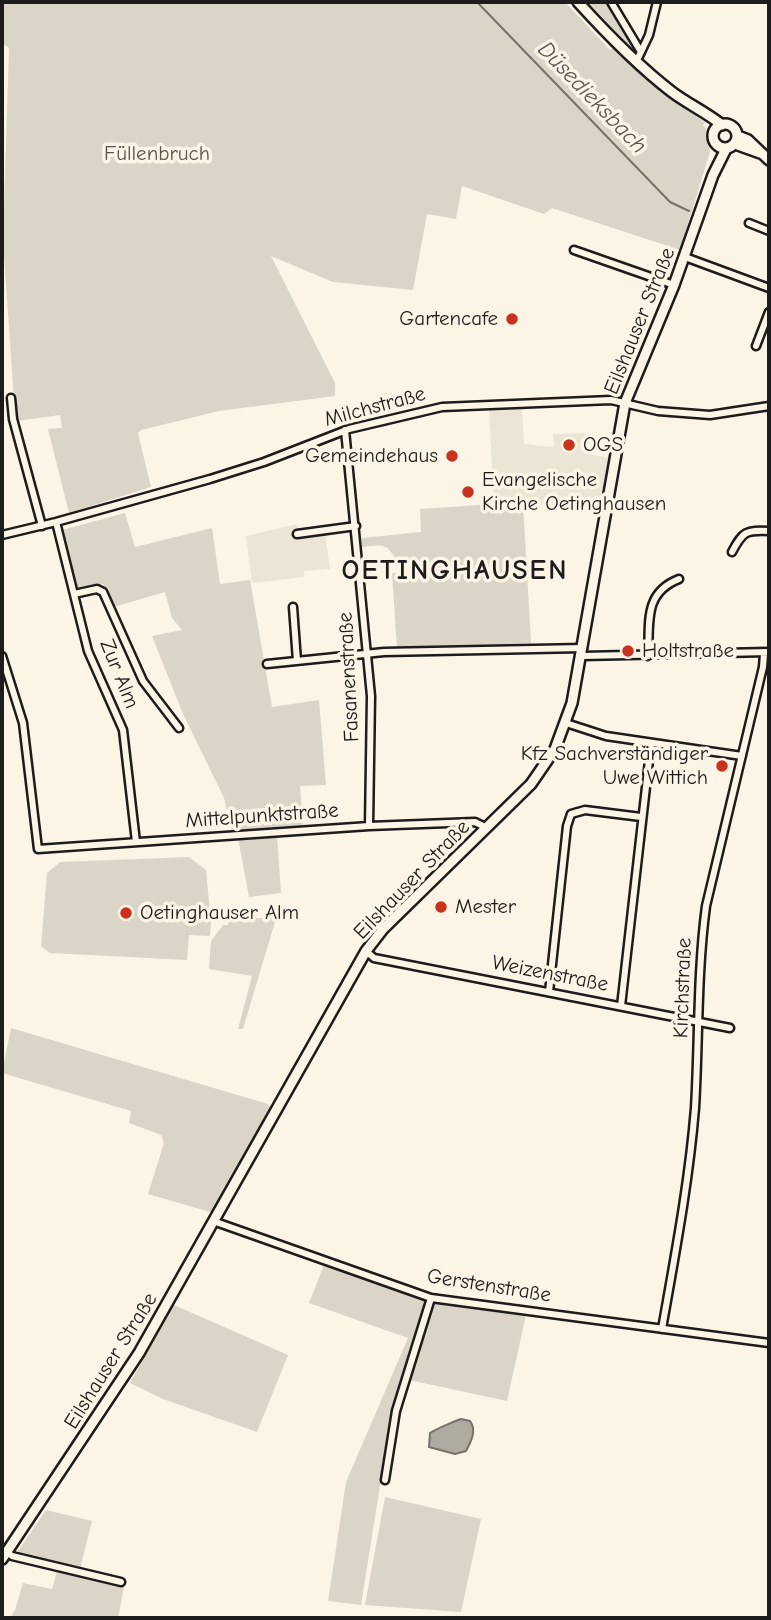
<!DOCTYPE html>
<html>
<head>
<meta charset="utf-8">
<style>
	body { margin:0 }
	#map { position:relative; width:771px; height:1620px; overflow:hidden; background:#fcf5e5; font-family:"Comic Neue",sans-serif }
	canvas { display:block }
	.frame { position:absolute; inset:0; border:4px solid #1c1c1c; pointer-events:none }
</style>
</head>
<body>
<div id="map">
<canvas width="771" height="1620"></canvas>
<div class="frame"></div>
</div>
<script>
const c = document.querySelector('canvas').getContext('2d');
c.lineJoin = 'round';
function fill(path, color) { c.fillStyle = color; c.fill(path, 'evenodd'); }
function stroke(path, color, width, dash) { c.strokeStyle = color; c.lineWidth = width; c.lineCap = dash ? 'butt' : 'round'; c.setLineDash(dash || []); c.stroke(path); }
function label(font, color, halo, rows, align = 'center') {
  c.font = font + ' "Comic Neue",sans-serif'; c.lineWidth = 7; c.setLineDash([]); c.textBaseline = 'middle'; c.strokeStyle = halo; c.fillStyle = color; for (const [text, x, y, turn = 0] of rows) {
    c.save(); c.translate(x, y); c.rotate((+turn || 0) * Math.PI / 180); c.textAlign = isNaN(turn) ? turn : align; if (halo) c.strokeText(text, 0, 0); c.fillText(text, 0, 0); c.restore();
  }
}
const built = new Path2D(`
	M489,409h33l2,35 30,3 -1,-13 32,-1 5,21 19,4 -9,45 -75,3 -3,-4 -28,1z
	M297,524l2,13 26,-4 5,36 -26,2v6l-52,6 -6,-47z`);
const green = new Path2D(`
	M2,2h563l45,48 4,-3 91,76 -2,2 3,4 4,23 -30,98 -128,-42 -8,6 -82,-28 -6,33 -29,-5 -14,76 -80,-8 -62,-26 64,127v13l-116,15 -78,19 -3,3 13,54 -82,26 -21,-84 14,-1 -2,-13 -43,6 -2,-5 -12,-176 6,-192 -7,-5z
	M588,2h19l25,39 -2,5z
	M523,502l8,141 -134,6 -5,-76h18l-1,-8 -12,-3c-10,-20 -14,-17 -35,-15v-9l59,-6 -1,-23z
	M125,513l10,34 77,-19 8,56 30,-4 22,127 47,-7 7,85 -26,1 3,39 -71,6 -8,-33 -41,-84 -31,-78 30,-6 -10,-12 -7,-26 -51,15 -11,-23 -26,6 -15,-60z
	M277,834l4,59 -32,4 -11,-59z
	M189,857l17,13 5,53 -1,13 -21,-1 -2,25 -137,-7 -9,-7 6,-73 13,-11z
	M230,912l13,2 -1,4h28l7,-3 -34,114h-5l14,-53 -43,-7 2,-28 12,-16h5z
	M11,1028l257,76 3,5 -57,101 -4,2 -62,-18 16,-51 -3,-8 -32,-12 2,-12 -129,-38z
	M324,1265l101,36 -33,110 -31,194 -33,-4 18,-119 62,-144 -99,-35z
	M433,1303l93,12 -19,86 -98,-21z
	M174,1305l114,50 -31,77 -94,-33 -33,-16z
	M385,1497l96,22 -20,93 -96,-7z
	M46,1510l46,11 -12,48 -60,-14 -2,-4z
	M57,1571l67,16 -6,31h-108l5,-8 8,-27 29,6z`);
const water = new Path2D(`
	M461,1419l9,2c7,9 1,21 -4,30l-11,3 -26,-7 1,-14c4,-3 25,-12 31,-14z`);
const stream = new Path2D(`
	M477,2l193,200 19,9`);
const street = new Path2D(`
	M611,2l30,50 -5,10
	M641,52l8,-17 8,-33
	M749,223l20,8
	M574,250l100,35
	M685,257l84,31
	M756,346l13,-34
	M11,398l2,21 29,107
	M345,430l26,266 -2,130
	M56,522l32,129 35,79 13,112
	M297,534l59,-8
	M2,535l54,-13 154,-43 54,-17 85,-33 93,-22 169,-7 47,11 52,4 59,-9
	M732,552c11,-21 14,-22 37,-21
	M74,594l23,-5 6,3 40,89 36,47
	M293,607l4,54
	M2,656l21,67 15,126 331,-23 106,-4 12,6
	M582,656l187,-4
	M648,656c2,-33 -5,-63 31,-77
	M267,664l117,-12 199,-4
	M566,723l40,13 136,20
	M366,951l8,7 356,70
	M549,992l18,-166 4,-12 14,-4 56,7
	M621,1006l30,-263
	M213,1221l218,77 338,45
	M662,1329c13,-74 27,-147 33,-221 4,-67 2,-135 11,-202l57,-239 1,-13
	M385,1480l11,-69 35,-113
	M7,1552l5,4 109,26`);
const secondary = new Path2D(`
	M578,2c29,32 59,63 94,90 16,12 34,20 50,33
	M713 136a12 12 0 1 1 24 0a12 12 0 1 1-24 0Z
	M738,136l10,4 21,20
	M735,144l25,9
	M2,1559l137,-206 227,-402 17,-22 148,-145 24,-35 17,-46 53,-300 49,-118 39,-110 13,-26`);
const markers = [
	[512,319,7,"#c8321e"],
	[569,445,7,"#c8321e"],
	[452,456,7,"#c8321e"],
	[468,492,7,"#c8321e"],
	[628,651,7,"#c8321e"],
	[722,766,7,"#c8321e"],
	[441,907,7,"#c8321e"],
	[126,913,7,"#c8321e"]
];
const parkNames = [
	["Füllenbruch",157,154]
];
const poiNames = [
	["Gartencafe",498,319,"right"],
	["OGS",583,445],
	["Gemeindehaus",438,456,"right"],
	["Evangelische",482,480],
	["Kirche Oetinghausen",482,504],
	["Holtstraße",642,651],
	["Kfz Sachverständiger",708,754,"right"],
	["Uwe Wittich",708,778,"right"],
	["Mester",455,907],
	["Oetinghauser Alm",140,913]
];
const streetNames = [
	["Eilshauser Straße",640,321,-68],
	["Milchstraße",375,407,-15],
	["Zur Alm",119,674,68],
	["Fasanenstraße",349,677,-93],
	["Mittelpunktstraße",262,816,-4],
	["Eilshauser Straße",412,880,-46],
	["Weizenstraße",550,974,11],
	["Kirchstraße",683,988,-88],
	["Gerstenstraße",489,1286,9],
	["Eilshauser Straße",111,1361,-58]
];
const waterNames = [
	["Düsedieksbach",592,98,46]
];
const districtNames = [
	["OETINGHAUSEN",455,571]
];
fill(built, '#ebe5d6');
fill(green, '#dbd5c8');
fill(water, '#b0aba1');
stroke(water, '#75726c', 2);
stroke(stream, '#75726c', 2);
stroke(street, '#1c1c1c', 11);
stroke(secondary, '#1c1c1c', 14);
stroke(street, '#fcf5e5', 6);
stroke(secondary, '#fcf5e5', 9);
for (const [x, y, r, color] of markers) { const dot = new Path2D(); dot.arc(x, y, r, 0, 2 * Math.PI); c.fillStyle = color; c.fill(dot); stroke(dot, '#fcf5e5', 2.5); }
label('21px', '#555450', '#fcf5e5', parkNames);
label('21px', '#1c1c1c', '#fcf5e5', poiNames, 'left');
label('21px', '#1c1c1c', '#fcf5e5', streetNames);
label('italic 23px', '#575551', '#fcf5e5', waterNames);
c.letterSpacing = '2px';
label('bold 28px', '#1c1c1c', '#fcf5e5', districtNames);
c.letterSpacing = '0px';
</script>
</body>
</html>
